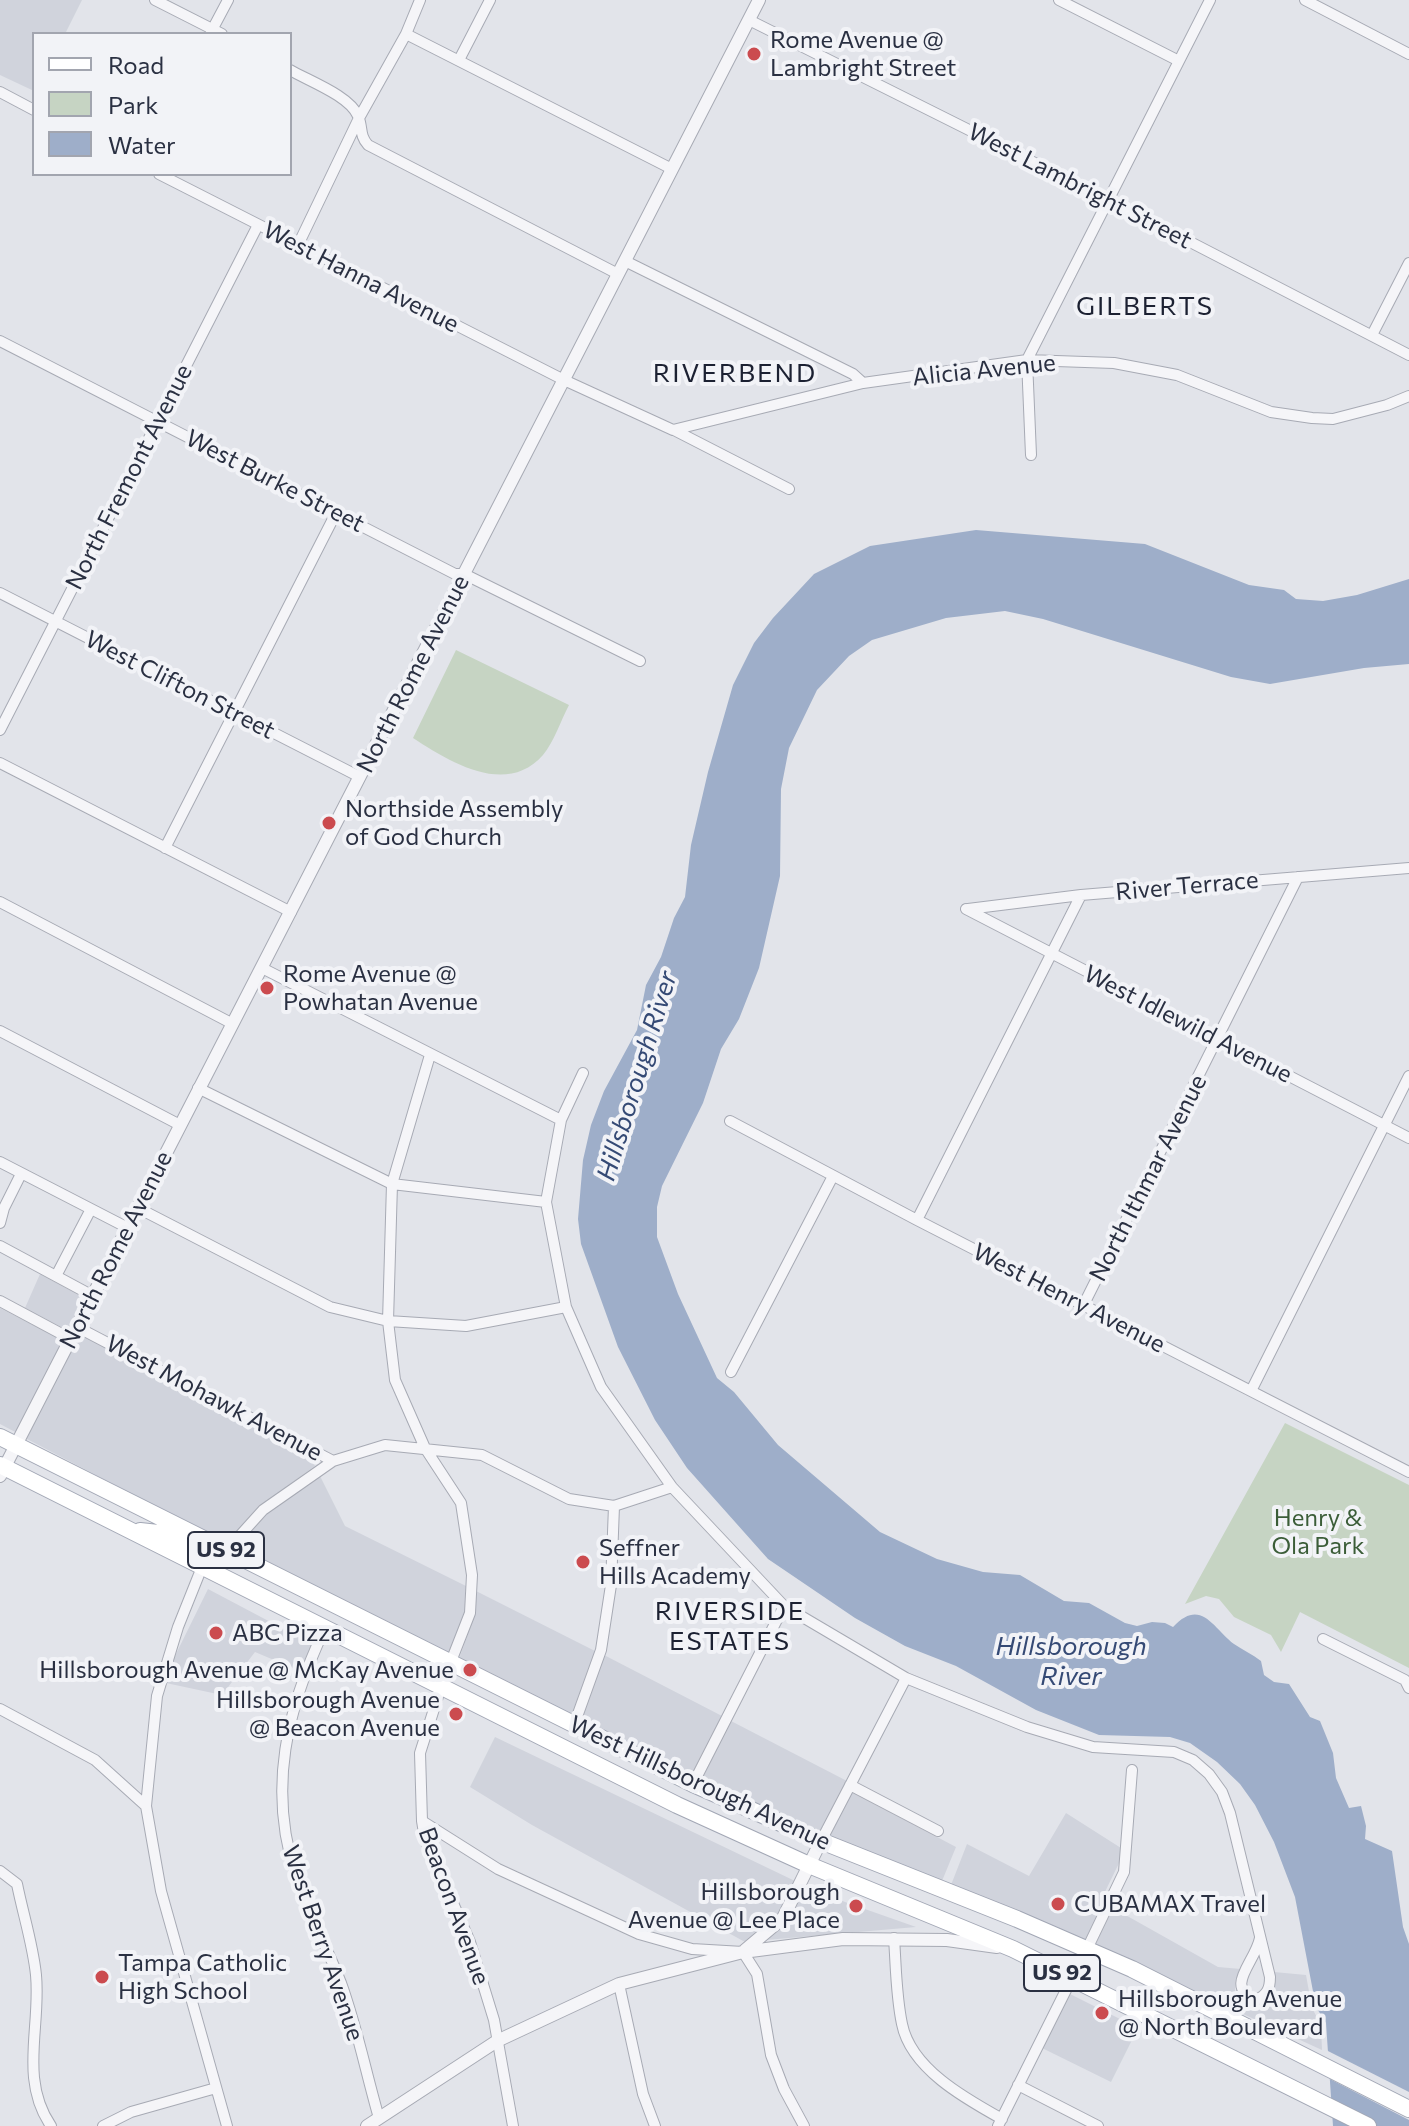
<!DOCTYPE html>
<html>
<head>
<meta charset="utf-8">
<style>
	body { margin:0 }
	#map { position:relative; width:1409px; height:2126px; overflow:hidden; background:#e2e4ea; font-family:Commissioner,sans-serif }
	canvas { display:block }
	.legend { position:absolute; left:32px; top:32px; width:260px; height:144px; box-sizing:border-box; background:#f2f3f7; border:2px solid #a2a5af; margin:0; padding:10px 14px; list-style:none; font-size:24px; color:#2a3042 }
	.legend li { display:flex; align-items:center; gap:16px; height:40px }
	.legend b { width:40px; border:2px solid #a2a5af }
</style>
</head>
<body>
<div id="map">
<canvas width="1409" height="2126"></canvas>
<ul class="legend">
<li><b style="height:10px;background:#fff"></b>Road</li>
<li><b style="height:22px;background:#c6d4c3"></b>Park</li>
<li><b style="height:22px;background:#9eaec9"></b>Water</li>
</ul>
</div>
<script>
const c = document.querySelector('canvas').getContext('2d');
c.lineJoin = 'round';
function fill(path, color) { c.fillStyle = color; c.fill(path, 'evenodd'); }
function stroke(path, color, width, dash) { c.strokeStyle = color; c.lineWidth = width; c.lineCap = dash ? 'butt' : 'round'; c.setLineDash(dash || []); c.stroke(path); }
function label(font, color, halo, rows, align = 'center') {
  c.font = font + ' Commissioner,sans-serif'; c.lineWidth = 8; c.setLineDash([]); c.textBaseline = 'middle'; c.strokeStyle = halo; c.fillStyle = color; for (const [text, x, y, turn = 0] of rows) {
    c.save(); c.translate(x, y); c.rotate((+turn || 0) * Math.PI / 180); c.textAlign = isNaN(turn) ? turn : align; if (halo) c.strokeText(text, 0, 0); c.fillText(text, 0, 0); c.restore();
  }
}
const built = new Path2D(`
	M0,0h82l-17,34h-31v57l-34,-16z
	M40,1274l46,25 -17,32 -44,-23z
	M0,1308l64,33 -47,92 -17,-9z
	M79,1334l231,121 5,11 -55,40 -34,37 -201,-105z
	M320,1476l25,50 121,60 -1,26 -15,42 -214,-106 31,-34z
	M208,1589l104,55 -12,27 -45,-19 -33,43 -56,-12 7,-23z
	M476,1591l119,60 -23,64 -113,-56 16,-45z
	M604,1655l118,61 -30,59 -111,-55z
	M731,1721l116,60 -27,51 -119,-53z
	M495,1737l300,144 -16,34 -34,27 -213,-117 -62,-38z
	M852,1792l104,55 -14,34 -113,-45z
	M1066,1813l55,35 -1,13 -19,39 3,3 -19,38 -134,-56 16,-41 62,32z
	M805,1885l40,17 71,25 -150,13z
	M1113,1908l105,59 23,2 -6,14v10l7,8 11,4 13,-4 8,-11v-18l32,3 6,33 9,17 1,25 -228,-104z
	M1070,1994l68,34 -27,54 -69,-34z`);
const green = new Path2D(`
	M456,650l113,55c-8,15 -15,37 -26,50 -37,42 -93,7 -130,-17z
	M1285,1423l124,62v183l-109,-56 -19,40 -10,-17 -37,-18 -15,-18 -13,-3 -21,8z`);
const water = new Path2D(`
	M976,530l169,14 104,41 35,5 12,9 27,2 34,-6 52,-16v85l-45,4 -94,16 -39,-7 -188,-58 -38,-8 -59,7 -74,22 -23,16 -32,34 -28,58 -8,41 -1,87 -21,92 -20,51 -18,30 -18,54 -41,83 -5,21v30l21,57 39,84 17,14 44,53 102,87 57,27 46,13 37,3 44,26 25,2 36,20 12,3 15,-4 13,1 8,4c28,-30 40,1 61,17 9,6 18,10 27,17l3,14 10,7 15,2 21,33 10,4 13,32 3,25 13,30 12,-2 5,20 -1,13 27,12 11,76 6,17v182h-76l-7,-103 -10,-16 -21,-110 -21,-55 -19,-37 -15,-21 -23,-22 -27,-19 -20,-6 -71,-2 -63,-25 -80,-44 -51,-20 -50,-28 -87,-59 -81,-91 -32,-48 -37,-73 -37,-103 -3,-25 5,-59 8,-35 13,-34 33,-61 9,-45 15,-28 13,-39 11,-21 6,-52 17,-73 25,-87 21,-42 19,-25 41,-44 56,-28z`);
const pier = new Path2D(`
	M1322,2048l87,44v28l-83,-43z`);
const minor = new Path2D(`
	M155,0l67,34
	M1059,0l120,61
	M1305,0l104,54
	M749,20l358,179 302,156
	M211,32l17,-32
	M406,34l266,135
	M459,60l31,-60
	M290,70c19,11 60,26 68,46 5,11 1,19 10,29l250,129
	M0,92l34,18
	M159,174l405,206 109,50 190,-47 164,-23 87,3 63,12 94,37 41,6 21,1 54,-14 22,-9
	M298,245l61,-127 47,-84 14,-34
	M625,261l228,113 10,9
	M1372,335l37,-72
	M0,341l455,233h9l176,87
	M674,430l115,59
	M1031,455l-4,-95 183,-360
	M0,593l360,184
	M0,730l258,-505
	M0,763l291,149
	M165,848l171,-335
	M0,902l233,122
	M966,909l443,229
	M968,909l113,-14 328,-27
	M262,968l299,152
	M0,1031l180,94
	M430,1055l-38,129 -4,137 7,59 30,68 36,55 11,72 -2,38 -29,74 -21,66 2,68 3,18 45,103 24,78 19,106
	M583,1073l-22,47 -15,82 20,105 35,80 71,100 112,119 122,72 121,49 66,20 81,5 19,8 16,14 13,18 8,21 40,164c0,12 -3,18 -14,23 -33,-13 -1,-37 4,-62
	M198,1088l194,96 154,18
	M730,1121l187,99 492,252
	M0,1162l128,66
	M138,1208l192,99 58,14 78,5 100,-19
	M917,1220l164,-325
	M0,1223l4,-15 17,-34
	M0,1246l93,50
	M56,1276l35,-67
	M0,1301l71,38
	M1083,1306l215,-429
	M77,1327l256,134 52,-16 97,10 87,44 45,7 58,-19
	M731,1372l102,-196
	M1251,1391l158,-315
	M226,1551l37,-41 70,-49
	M202,1567l-24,60 -21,69 -11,110 15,85 66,235
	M325,1628c-38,80 -58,161 -29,248 12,37 31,71 45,107 16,44 25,90 38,135
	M1323,1639l82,41 4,8
	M0,1709l95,51 51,46
	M574,1725l27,-75 10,-65 3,-79
	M693,1784l91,-178
	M850,1785l88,46
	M422,1821l76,48 141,65 53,15 51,3 14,22 14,81 13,34 20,37
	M821,1841l85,-163
	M0,1871l17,13c6,30 16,61 19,91 5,52 -17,104 15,151
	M894,1938c2,28 2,58 8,86 9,45 64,75 100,95
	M1087,1949l37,-77 8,-102
	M619,1984l24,110 12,32
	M1018,2085l80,41
	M103,2126l28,-14 85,-24
	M998,2126l74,-148`);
const tertiary = new Path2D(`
	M0,1476l759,-1476
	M745,1950l38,-32 38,-77
	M367,2126l130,-85 122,-57 124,-32 100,-13 104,1 50,7`);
const primary = new Path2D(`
	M0,1437l693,347 128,57 196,78 115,50 277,140
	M0,1465l677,340 132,60 204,84 355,177
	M140,1531l27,3 37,18`);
const markers = [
	[754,54,8,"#cb4b4f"],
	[329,823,8,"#cb4b4f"],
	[267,988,8,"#cb4b4f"],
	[583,1562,8,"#cb4b4f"],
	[216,1633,8,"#cb4b4f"],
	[470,1670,8,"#cb4b4f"],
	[456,1714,8,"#cb4b4f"],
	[1058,1904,8,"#cb4b4f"],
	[856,1906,8,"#cb4b4f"],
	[102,1977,8,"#cb4b4f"],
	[1102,2013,8,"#cb4b4f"]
];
const shields = [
	[226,1550,76],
	[1062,1973,76]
];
const shieldNames = [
	["US 92",226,1550],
	["US 92",1062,1973]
];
const poiNames = [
	["Rome Avenue @",770,40],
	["Lambright Street",770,68],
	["Northside Assembly",345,809],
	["of God Church",345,837],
	["Rome Avenue @",283,974],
	["Powhatan Avenue",283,1002],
	["Seffner",599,1548],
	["Hills Academy",599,1576],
	["ABC Pizza",232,1633],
	["Hillsborough Avenue @ McKay Avenue",454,1670,"right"],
	["Hillsborough Avenue",440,1700,"right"],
	["@ Beacon Avenue",440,1728,"right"],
	["Hillsborough",840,1892,"right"],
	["Avenue @ Lee Place",840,1920,"right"],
	["CUBAMAX Travel",1074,1904],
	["Tampa Catholic",118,1963],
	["High School",118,1991],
	["Hillsborough Avenue",1118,1999],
	["@ North Boulevard",1118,2027]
];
const streetNames = [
	["West Lambright Street",1080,186,27],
	["West Hanna Avenue",361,277,27],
	["Alicia Avenue",984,370,-6],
	["North Fremont Avenue",129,477,-63],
	["West Burke Street",275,481,27],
	["North Rome Avenue",413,674,-63],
	["West Clifton Street",180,685,27],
	["River Terrace",1187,886,-5],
	["West Idlewild Avenue",1188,1024,27],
	["North Ithmar Avenue",1148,1178,-63],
	["North Rome Avenue",116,1250,-63],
	["West Henry Avenue",1069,1298,27],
	["West Mohawk Avenue",214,1398,28],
	["West Hillsborough Avenue",700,1783,25],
	["Beacon Avenue",454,1906,70],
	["West Berry Avenue",323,1943,71]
];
const parkNames = [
	["Henry &",1318,1518],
	["Ola Park",1318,1546]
];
const neighbourhoodNames = [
	["GILBERTS",1145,306],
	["RIVERBEND",735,373],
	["RIVERSIDE",730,1611],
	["ESTATES",730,1641]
];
const waterNames = [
	["Hillsborough River",637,1076,-73],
	["Hillsborough",1071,1646],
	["River",1071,1676]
];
fill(built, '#d0d3dc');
fill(green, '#c6d4c3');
fill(water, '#9eaec9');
fill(pier, '#e2e4ea');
stroke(minor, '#a7aab4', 12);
stroke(tertiary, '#a7aab4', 14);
stroke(primary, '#a2a7b5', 18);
stroke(minor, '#f5f5f8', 10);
stroke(tertiary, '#f5f5f8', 12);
stroke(primary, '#fff', 16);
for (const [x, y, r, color] of markers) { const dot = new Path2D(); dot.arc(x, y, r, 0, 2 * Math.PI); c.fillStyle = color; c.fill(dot); stroke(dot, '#f2f3f7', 3); }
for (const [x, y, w] of shields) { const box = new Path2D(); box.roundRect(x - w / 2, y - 18, w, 36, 6); c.fillStyle = '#f2f3f7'; c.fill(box); stroke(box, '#2a3042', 2); }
label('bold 22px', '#2a3042', null, shieldNames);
label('24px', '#2a3042', '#f2f3f7', poiNames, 'left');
label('24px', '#2a3042', '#f2f3f7', streetNames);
label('24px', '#3b5d38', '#f2f3f7', parkNames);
c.letterSpacing = '2px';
label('26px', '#1c2132', '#f2f3f7', neighbourhoodNames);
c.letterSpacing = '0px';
label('italic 26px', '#354a75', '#f2f3f7', waterNames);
</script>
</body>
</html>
